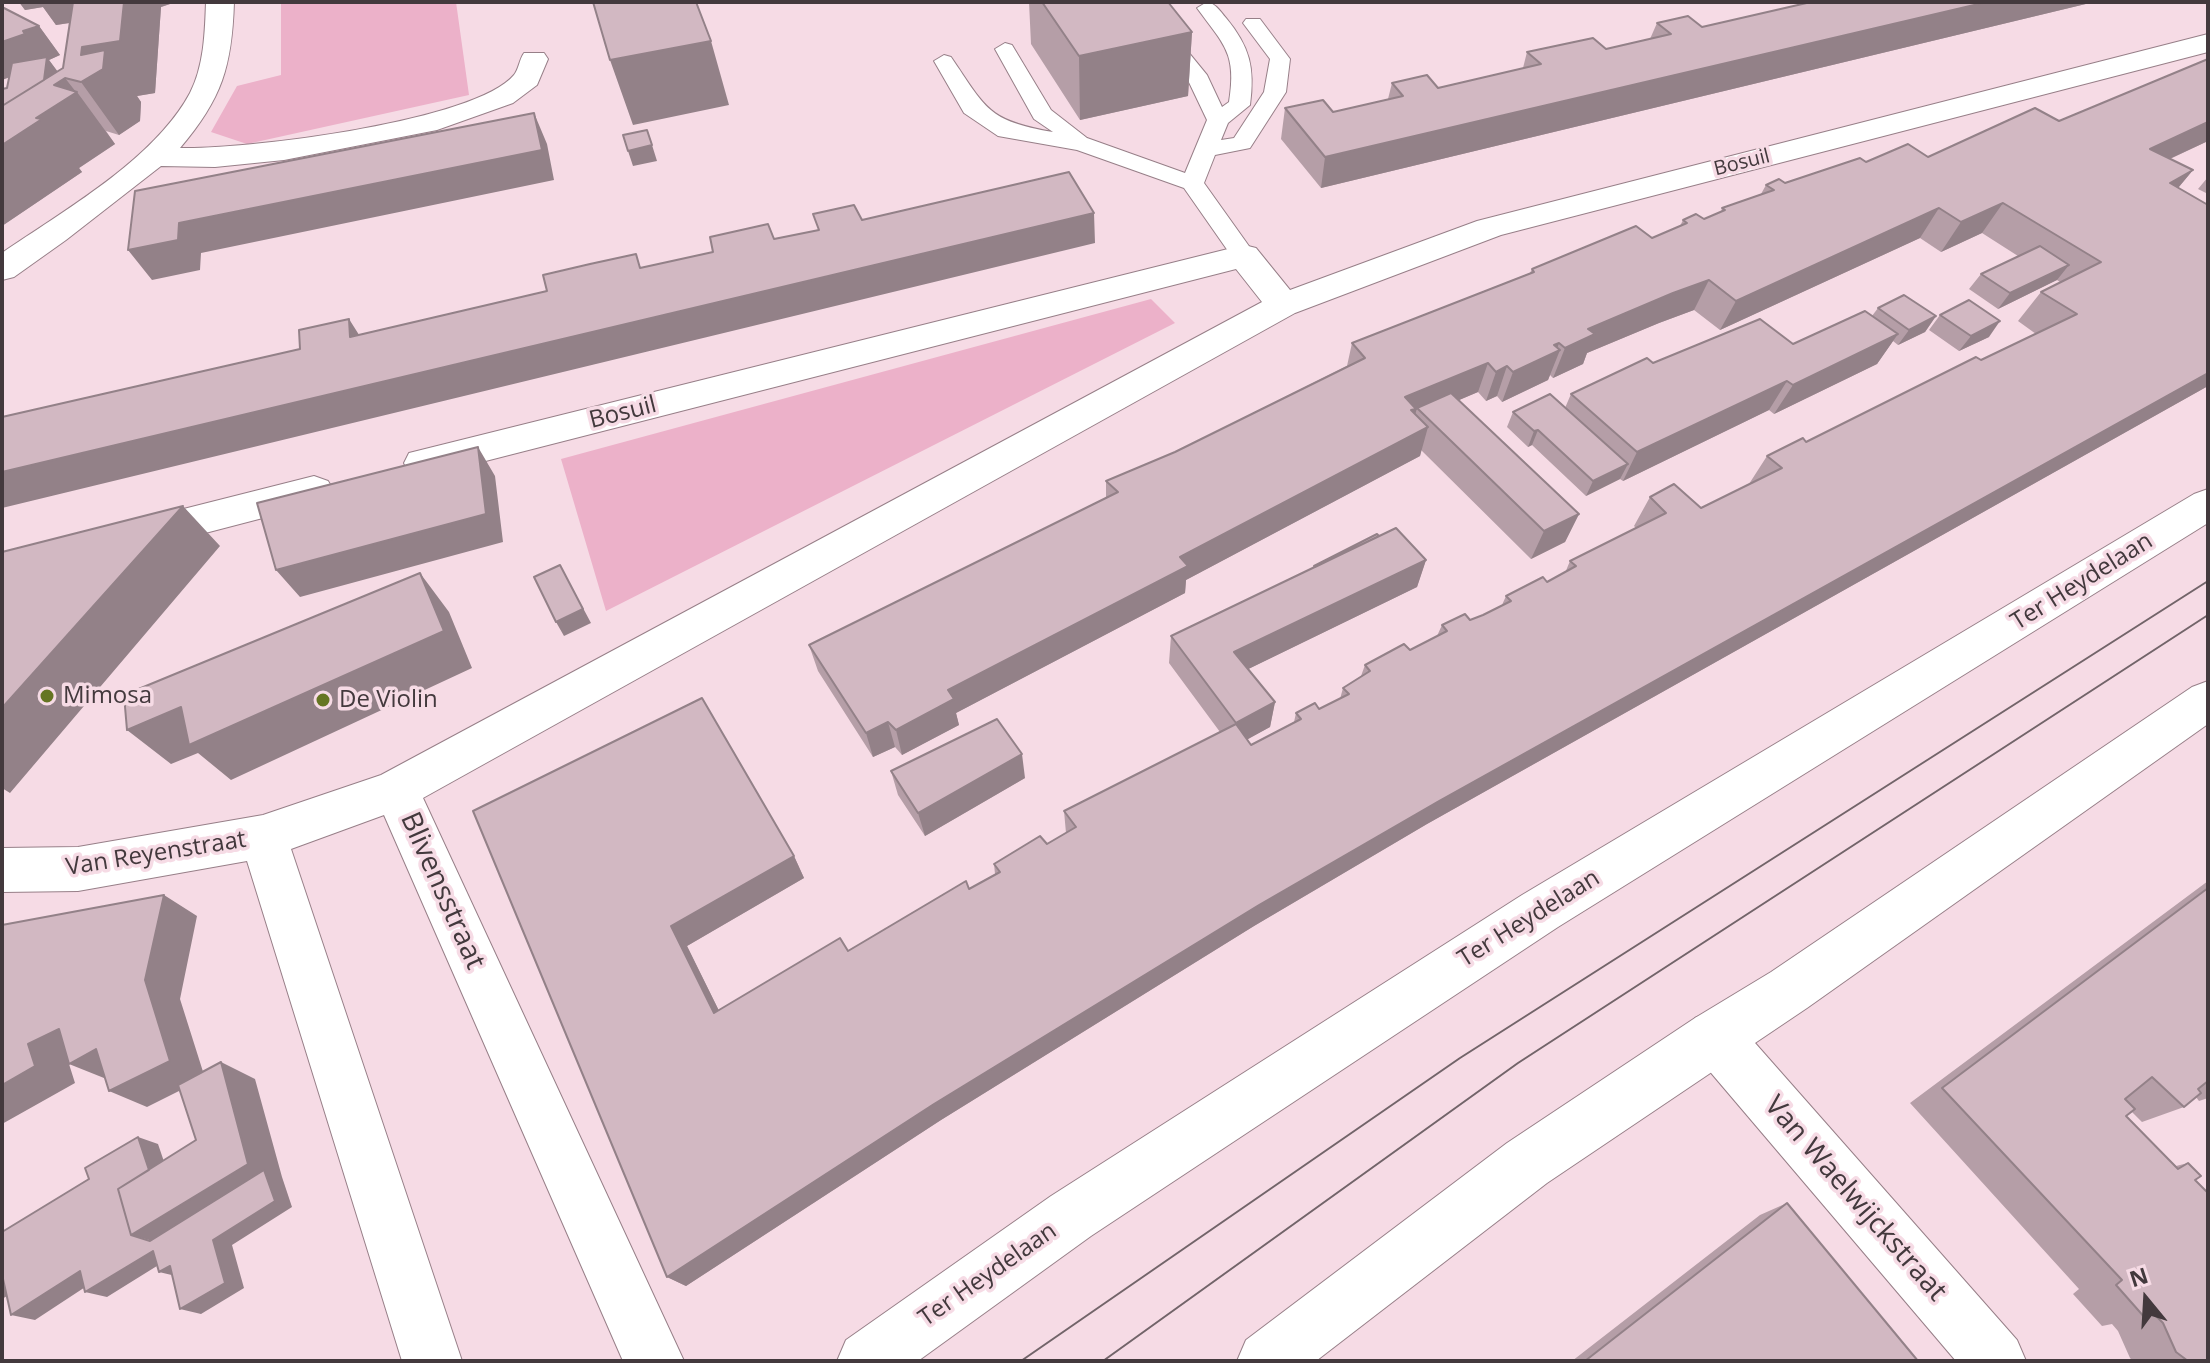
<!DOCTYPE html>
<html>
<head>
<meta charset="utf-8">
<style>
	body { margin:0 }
	#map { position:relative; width:2210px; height:1363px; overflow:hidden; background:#f6dbe5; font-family:"Open Sans",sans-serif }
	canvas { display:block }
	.frame { position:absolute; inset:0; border:4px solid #43393d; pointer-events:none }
	.north { position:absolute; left:2106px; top:1259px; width:80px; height:80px; -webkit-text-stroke:6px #f6dbe5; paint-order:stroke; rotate:342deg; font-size:22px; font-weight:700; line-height:32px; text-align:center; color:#43393d }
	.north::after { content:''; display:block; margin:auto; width:28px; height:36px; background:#43393d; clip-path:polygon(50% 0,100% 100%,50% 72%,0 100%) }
</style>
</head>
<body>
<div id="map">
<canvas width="2210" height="1363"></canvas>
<div class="frame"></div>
<div class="north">N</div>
</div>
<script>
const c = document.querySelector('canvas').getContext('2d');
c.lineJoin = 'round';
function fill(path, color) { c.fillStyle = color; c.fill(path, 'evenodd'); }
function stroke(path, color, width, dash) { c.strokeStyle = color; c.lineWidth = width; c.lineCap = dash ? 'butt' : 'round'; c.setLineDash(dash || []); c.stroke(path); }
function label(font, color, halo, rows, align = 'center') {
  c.font = font + ' "Open Sans",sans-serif'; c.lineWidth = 7; c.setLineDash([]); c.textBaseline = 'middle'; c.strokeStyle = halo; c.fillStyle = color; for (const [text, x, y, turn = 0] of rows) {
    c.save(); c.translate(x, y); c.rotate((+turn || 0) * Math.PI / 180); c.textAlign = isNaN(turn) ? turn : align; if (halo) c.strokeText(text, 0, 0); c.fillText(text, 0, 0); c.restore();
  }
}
const green = new Path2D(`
	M281,2h175l13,93 -222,49 -36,-12 26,-46 44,-11z
	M1151,299l24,24 -569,288 -45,-152z`);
const lane = new Path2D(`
	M1207,2c9,2 13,9 19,16 24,29 29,50 24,87l-22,18 -7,17 13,-2 30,-46 6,-33 -27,-36 3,-4h14l30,40 -4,33 -36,56 -35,7 -11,28 52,73 -12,8 -9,-3 -51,-73 -107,-38 -79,-14 -34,-23 -30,-52 10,-6 7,2c35,51 36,64 102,75l-19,-13 -39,-70 10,-6 7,2 39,65 36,28 98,35 22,-53 -21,-44 -32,-41 10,-6 7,2 36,44 15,32 7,-5c8,-49 -5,-57 -32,-94z`);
const street = new Path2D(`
	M206,2h28c-2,64 -12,97 -54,146 62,2 295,-26 334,-73 5,-6 5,-15 10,-22h20l4,6 -11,26 -24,18 -76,27 -153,30 -69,7 -54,-1 -95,74 -52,37 -12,3v-27c61,-42 152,-93 188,-160 14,-27 15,-61 16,-91z
	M2208,34v18l-707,183 -206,78 -872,485 261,563h-61l-239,-546 -93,34 171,512h-60l-155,-500 -169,30 -76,1v-44l76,-1 185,-32 118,-40 881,-473 -26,-33 -813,208 -14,-4 -5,-10 5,-10 835,-208 12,3 34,42 187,-69z
	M314,476l14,5 6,10 -6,10 -188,49 -14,-4 -6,-11 6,-11 14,-4z
	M1714,1010l19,8 284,322 9,21h-70l-261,-307 -7,-18 7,-18z`);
const secondary = new Path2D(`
	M2208,489v34l-650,404 -467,309 -173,125h-81l9,-21 205,-144 471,-301 672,-401z
	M2208,681v43l-401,284 -260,175 -231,178h-79l9,-21 261,-197 188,-125 76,-46 421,-285z`);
const tram = new Path2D(`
	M1021,1361l439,-303 748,-477
	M1103,1361l415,-298 690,-448`);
const wall = new Path2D(`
	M19,2l151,2 -9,3 -6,86 -18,3 4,6 -1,19 -21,14 -13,-4 9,13 -36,24 3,4 -80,54v-137l5,-1 32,-62 21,29 -11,5 9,12 5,-4 7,-45 -14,2 -13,-18 -18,3z
	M1029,2h139l24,30 -4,64 -108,24 -49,-76z
	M2094,2l-773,186 -40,-49 4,-31 48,4 55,-13 4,-16 46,5 85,-20 4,-16 79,-3 44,-10 7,-16 45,4z
	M2208,59v82l-38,18 23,11 -15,18 30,17v181l-781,438 -173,102 -313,194 -255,166 -19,-9 -194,-466 321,45 10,22 -117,68 32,65 129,-60 121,-62 26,-15 -1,-10 53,-20 19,-11 -2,-22 156,-79 -51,-69 2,-27 142,-68 1,-2 65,-30 47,24 -9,27 -169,82 27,33 -5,25 -23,12 4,6 43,-23 2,-9 23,-4 21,-10 3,-11 18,-12 4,-11 45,-15 27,-14 5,-11 28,-5 13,-5 19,-10 4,-9 41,-14 18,-9 5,-12 66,-33 -2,-2 16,-29 51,11 48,-24 18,-28 39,-14 230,-108 -18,-13 23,-29 19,-10 -3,-2 -59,29 -29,-20 12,-15 37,-18 -36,-23 -41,19 -21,-14 -200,92 -26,-20 -35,13 -72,30 -4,11 -30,14 -3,-3 -2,5 -46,22 -5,-6 -11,5 -8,-9 -19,8 120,114 -14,28 -34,17 -110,-109 -1,6 -234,124 -1,13 -229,120 3,12 -57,30 -7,-8 -22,10 -55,-86 -9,-26 297,-147v-17l69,-29 172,-86 5,-23 178,-70 2,-4 120,-31 28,-12 3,-6 21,-1 17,-7 1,-4 39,-14 5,-9 19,-2 81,-21 62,-5 131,-36z
	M2208,177v17l-10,-5z
	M1878,308l58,8 -11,16 -27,13 -5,-4 -16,23 -103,50 -5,-4 -146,71 -3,-2 -34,17 -54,-51 -4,2 -21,-20 6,-15 52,-4 6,-14 82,-31 140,-19 79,-28z
	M1940,315l49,22 -30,14 -30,-21z
	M891,771l134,7 -100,58 -27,-41z
	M2208,881v217l-9,3 -3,-4 -12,10 -42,15 -10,-10 -6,4 50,50 12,-3 7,17 13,181h-75l-3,-3 -12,-27 -6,-7 -10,2 -29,-32 6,-5 -169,-186z
	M1787,1203l131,158h-346l188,-146z`);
const shadedWall = new Path2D(`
	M19,2h69l-13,20 -19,3 -13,-18 -18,3z
	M124,2h46v2l-9,3 -6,86 -18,3 4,6 -1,19 -21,14 -38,-53v-27l1,-8z
	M1987,2h107l-773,186 4,-31z
	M39,26l21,29 -11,5 14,19 2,-1 11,14h1l38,52 -36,24 3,4 -80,54v-82l44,-80 -44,16v-38l21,-11z
	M1192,32l-4,64 -108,24 -1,-64z
	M711,41l18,64 -96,20 -23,-65z
	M534,113l13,31 7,36 -353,73 -1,17 -48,10 -24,-30 51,-27z
	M2208,122v19l-82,38 24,-30z
	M652,145l5,16 -24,5 -5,-15z
	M2193,170l-25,30 2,-17z
	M2003,203l-21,30 -41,19 20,-30z
	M1939,208l-19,30 -200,92 16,-29z
	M1094,213l1,30 -1093,265v-36z
	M2069,265l-12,15 -59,29 12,-16z
	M1709,280l-15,30 -35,13 -72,30 -4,11 -30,14 12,-30 23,-19 85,-36z
	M1936,316l-11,16 -27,13 11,-15z
	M349,319l19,30 -18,-12z
	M2000,321l-11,16 -30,14 12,-15z
	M1898,334l-21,30 -103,50 19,-29z
	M1559,343l-3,9 4,-2 -12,30 -46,22 11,-30 41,-27z
	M1488,363l-10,29 -54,23 -7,-7 -3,11 14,8 -8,29 -234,124 -1,13 -229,120 3,12 -57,30 -6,-25 52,-40 232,-133 225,-160z
	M1507,366l-10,30 -11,5 10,-29z
	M2208,373v13l-781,438 -173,102 -313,194 -255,166 -19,-9 267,-173 325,-199 180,-104z
	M1787,381l-18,29 -146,71 14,-29z
	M1538,430l-6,15 -4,2 6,-16z
	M478,447l17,29 8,66 -203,55 -24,-27z
	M1628,464l-8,15 -34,17 7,-15z
	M183,506l37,40 -210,247 -8,-5v-80z
	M1579,514l-14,28 -34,17 13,-28z
	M1426,560l-9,27 -187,91 4,-26z
	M560,565l31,58 -27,13 -8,-14z
	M420,573l29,39 23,56 -241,112 -33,-27 -27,11 -44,-34z
	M1275,702l-5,25 -38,21 4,-25z
	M888,722l7,25 -22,10 -7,-24z
	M1022,754l3,24 -100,58 -7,-23z
	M794,856l10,22 -117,68 42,85 -15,-18 -43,-87z
	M164,895l33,21 -17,83 25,79 -58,29 -38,-16 36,-111z
	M59,1029l37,20 13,31 -40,-16 6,19 -73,41v-39l26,-41z
	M221,1062l34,17 27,98 10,30 -60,38 12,43 -43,26 -21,-5 -9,-63 -40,-11 7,-98 20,7 16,47 74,-27z
	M153,1251l20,5 -66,41 -22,-5z
	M170,1266l10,11 -21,-5z
	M2,1267l25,17 -25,15z
	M80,1271l22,5 -67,44 -24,-5z`);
const building = new Path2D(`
	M73,2h51l-4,39 -38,6 -1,8 24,-5 -2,19 -22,13 -16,-4 -11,7 23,7 -41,26 6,1 -40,26v-39l61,-38z
	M593,2h103l15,39 -101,19z
	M1042,2h126l24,30 -113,24z
	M1811,2h176l-662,155 -40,-49 38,-8 10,12 70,-16 -11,-13 35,-8 11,13 103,-24 -14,-12 66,-14 13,11 65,-15 -14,-11 31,-7 14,11z
	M2,7l37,19 -16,5 2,3 -23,8z
	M47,57l-3,23 -42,26v-17l5,-1 5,-25z
	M2208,59v63l-58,27 43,21 -23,13 38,22v168l-769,428 -180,104 -325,199 -267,173 -194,-466 229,-113 92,158 -123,70 43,87 126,-75 8,13 118,-70 3,8 31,-17 -6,-8 46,-28 7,8 29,-17 -12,-16 172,-87 15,21 50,-26 -5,-6 19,-10 4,6 30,-15 -6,-6 27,-17 -5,-6 39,-21 6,6 37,-19 -5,-6 23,-11 5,6 13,-5 28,-14 -5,-5 37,-19 4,5 29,-16 -6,-5 96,-48 -16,-16 24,-13 27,24 81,-40 -15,-12 36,-18 3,4 170,-85 5,3 96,-46 -36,-22 60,-30 -98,-59 -42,19 -22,-14 -203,93 -27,-21 -36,13 -85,36 7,5 -30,14 -6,-5 -5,2 6,5 -47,22 -6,-6 -11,6 -8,-9 -83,34 11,12 -5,1 17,17 -248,130 8,9 -240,124 6,9 -58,31 -8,-8 -22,11 -57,-88 309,-153 -12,-11 69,-29 190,-94 -13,-15 182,-71 -2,-3 104,-43 16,12 35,-15 -4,-3 13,-6 8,5 21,-9 -3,-2 52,-18 -8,-5 13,-6 6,4 75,-25 6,4 42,-18 20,13 107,-49 24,13z
	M534,113l8,37 -363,73 -1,17 -50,10 7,-59z
	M647,130l5,15 -24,6 -5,-16z
	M1069,172l25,41 -1092,259v-55l298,-68 -1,-19 50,-11 1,18 197,-46 -4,-16 47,-11 46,-10 4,14 73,-16 -3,-15 58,-13 6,15 45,-9 -6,-16 41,-9 8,15z
	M2040,246l29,19 -59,28 -29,-19z
	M1904,295l32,21 -27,14 -31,-22z
	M1969,300l31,21 -29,15 -31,-21z
	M1865,311l33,23 -105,51 -6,-4 -150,71 -66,-58 76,-36 6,5 107,-44 33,25z
	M1451,393l128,121 -35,17 -127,-123z
	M1550,394l78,70 -35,17 -55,-51 -4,1 -21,-19z
	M478,447l8,67 -210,56 -19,-67z
	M183,506l-181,202v-156z
	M1396,528l30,32 -192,92 41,50 -39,21 -65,-87z
	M1377,534l2,2 -64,31 -1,-1z
	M560,565l23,44 -27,13 -22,-45z
	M420,573l24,58 -255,114 -8,-38 -54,23 -3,-35z
	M997,719l25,35 -104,59 -27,-42z
	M2208,888v193l-10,8 3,4 -17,14 -32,-30 -27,22 10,10 -9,7 52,53 10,-6 13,13 -6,4 13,13v168h-20l-12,-9 -13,-29 -11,-11 -6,7 -30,-34 6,-5 -180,-192z
	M164,895l-19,85 25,81 -61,30 -13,-42 -27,15 -10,-35 -31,15 7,22 -33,19v-160z
	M221,1062l27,102 -117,71 -13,-46 78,-49 -18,-55z
	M138,1137l11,33 -31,19 13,46 19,6 114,-71 11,31 -62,39 12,43 -45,26 -10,-43 -11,6 -6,-21 -68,41 -5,-21 -69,44 -8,-36 -1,1v-48l87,-53 -4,-11z
	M1787,1203l131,158h-333z`);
const markers = [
	[47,696,8,"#657522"],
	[323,700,8,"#657522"]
];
const farStreetnames = [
	["Bosuil",1742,163,-14]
];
const streetNames = [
	["Bosuil",623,413,-14],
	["Ter Heydelaan",2082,582,-32],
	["Van Reyenstraat",156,854,-9],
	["Ter Heydelaan",1529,919,-32],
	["Ter Heydelaan",988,1275,-35]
];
const poiNames = [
	["Mimosa",63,696],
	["De Violin",339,700]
];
const nearStreetnames = [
	["Blivensstraat",442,891,66],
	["Van Waelwijckstraat",1855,1199,49]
];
fill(green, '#ecb1c9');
stroke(lane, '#977f88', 2);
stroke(street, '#977f88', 2);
stroke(secondary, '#977f88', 2);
fill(lane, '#fff');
fill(street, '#fff');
fill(secondary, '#fff');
stroke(tram, '#726469', 2);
fill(wall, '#b59ea7');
fill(shadedWall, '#938188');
fill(building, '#d2b8c2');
stroke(building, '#938188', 2);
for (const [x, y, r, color] of markers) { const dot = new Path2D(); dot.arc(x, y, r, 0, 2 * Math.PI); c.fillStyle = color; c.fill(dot); stroke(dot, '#f6dbe5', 3); }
label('20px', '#43393d', '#f6dbe5', farStreetnames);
label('24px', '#43393d', '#f6dbe5', streetNames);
label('24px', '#43393d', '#f6dbe5', poiNames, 'left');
label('28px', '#43393d', '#f6dbe5', nearStreetnames);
</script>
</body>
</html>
